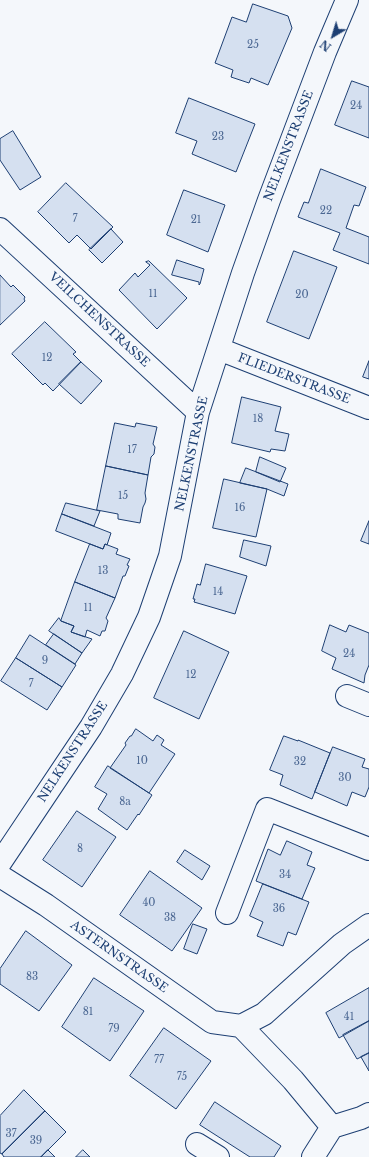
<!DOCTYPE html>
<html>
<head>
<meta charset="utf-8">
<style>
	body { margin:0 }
	#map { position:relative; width:369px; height:1157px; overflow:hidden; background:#f4f7fb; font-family:"Libre Baskerville",serif }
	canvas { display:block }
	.north { position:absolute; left:313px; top:16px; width:40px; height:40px; -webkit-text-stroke:3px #f4f7fb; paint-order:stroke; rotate:218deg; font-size:11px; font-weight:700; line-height:16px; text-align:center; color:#1d3f73 }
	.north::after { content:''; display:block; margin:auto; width:14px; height:18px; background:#1d3f73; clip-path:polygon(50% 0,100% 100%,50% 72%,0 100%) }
</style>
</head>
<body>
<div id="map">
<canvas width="369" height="1157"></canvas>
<div class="north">N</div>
</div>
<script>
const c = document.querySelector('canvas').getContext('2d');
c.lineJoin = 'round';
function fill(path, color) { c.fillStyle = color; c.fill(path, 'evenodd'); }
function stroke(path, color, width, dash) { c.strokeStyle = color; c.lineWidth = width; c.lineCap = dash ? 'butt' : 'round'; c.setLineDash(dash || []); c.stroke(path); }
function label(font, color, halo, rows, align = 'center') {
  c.font = font + ' "Libre Baskerville",serif'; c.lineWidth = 3; c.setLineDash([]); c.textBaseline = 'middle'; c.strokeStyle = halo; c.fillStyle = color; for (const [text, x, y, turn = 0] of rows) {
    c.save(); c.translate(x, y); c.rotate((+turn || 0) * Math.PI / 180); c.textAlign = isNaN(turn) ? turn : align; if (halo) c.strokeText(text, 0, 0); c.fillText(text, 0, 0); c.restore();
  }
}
const building = new Path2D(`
	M253,4l35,12 4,12 -24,57 -17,-7 -2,5 -18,-6 2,-7 -18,-7 17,-46 14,5z
	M352,81l17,6v51l-34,-13z
	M189,98l66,26 -19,48 -44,-18 5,-13 -21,-8z
	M13,131l28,46 -21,13 -20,-30v-21z
	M321,169l45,18 -7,19 -5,-1 -8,23 23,9v27l-36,-14 7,-17 -42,-16 6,-15 4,1z
	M66,183l47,44 -22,22 -14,-14 -8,8 -31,-31z
	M184,190l41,15 -17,47 -41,-17z
	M111,229l12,13 -21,21 -13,-13z
	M294,251l43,16 -28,72 -42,-17z
	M177,260l27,9 -4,15 -1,1v-3l-27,-7z
	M149,261l38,37 -30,31 -38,-39 16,-17 3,4 12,-12 -4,-3z
	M0,275l11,12 2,-2 12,12 -1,2 1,2 -25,24z
	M45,322l31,30 -3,2 8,8 -28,29 -8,-8 -2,2 -31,-31z
	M369,361v18l-6,-2z
	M81,362l21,19 -21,23 -22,-20z
	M242,397l39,10 -6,24 14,3 -4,17 -14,-2 -1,3 -38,-9z
	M115,423l20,4 1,-4 21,4 -4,17 2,3 -1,7 -3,3 -3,18 -42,-9z
	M260,457l26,11 -6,14 -24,-10z
	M106,466l42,9 -3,18 1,6 -1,4 -2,4 -3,16 -22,-4v-5l-21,-4z
	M246,468l42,16 -4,12 -17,-7 -27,-6z
	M224,479l43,10 -11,48 -43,-9z
	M66,503l34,8 -6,15 -32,-12z
	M62,514l49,19 -4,12 -2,-1 -2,5 -47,-18z
	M369,521v23l-8,-3z
	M244,540l27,6 -5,20 -26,-9z
	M90,544l13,5 2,-5 13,5 -2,5 14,5 -3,6 2,1 -4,10h-2l-8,22 -40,-16z
	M206,564l41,12 -12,38 -41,-12 1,-3h-2l4,-15 3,1z
	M75,582l40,16 -9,20 2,3 -3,10h-3l-2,5 -13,-6 -2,7 -14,-5 3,-6 -13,-5z
	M59,618l2,3 13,5 -3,6 21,7 -10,14 -33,-22z
	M330,625l16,7 3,-7 20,8v32l-4,10 -1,8 -32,-14 4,-11 -14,-7z
	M184,631l45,21 -30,67 -45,-21z
	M54,634l28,19 -7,11 -29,-19z
	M30,635l46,30 -14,22 -46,-29z
	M16,658l46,29 -15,23 -46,-29z
	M136,729l17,12 4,-6 7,5 -3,5 14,9 -26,39 -39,-25 16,-23 -1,-2 5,-7h1z
	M284,736l14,5v-1l32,13 -18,46 -32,-14 3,-10 -13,-5z
	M333,747l32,12 -3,8 7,2v18l-4,10 -13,-5 -5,14 -32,-14z
	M108,766l44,29 -13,20 -1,-1 -11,16 -29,-21 9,-15 -12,-7z
	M77,811l39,26 -34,50 -39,-27z
	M287,841l25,11 -5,13 8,3 -13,31 -46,-18 12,-32 12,6z
	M185,850l25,16 -8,14 -25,-18z
	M150,871l52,37 -30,43 -52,-36z
	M263,884l46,18 -13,33 -8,-3 -5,14 -26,-10 6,-14 -13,-6z
	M193,924l14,5 -10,25 -13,-5z
	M26,931l46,34 -33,46 -39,-27v-15z
	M94,978l50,33 -34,50 -48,-34z
	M369,988v33l-30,17 -13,-25z
	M369,1021v32l-12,6 -14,-24z
	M164,1028l47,33 -35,48 -46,-33z
	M369,1053v18l-8,-14z
	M24,1090l21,21 -43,43 -2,-1v-37z
	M215,1102l66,44 -7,11h-24l-50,-32z
	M45,1111l21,21 -25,25h-37l-2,-3z
	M48,1150l7,7h-14z
	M83,1150l7,7h-14z`);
const minor = new Path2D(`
	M0,229l198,183
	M219,349l150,59
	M347,696l22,9
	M0,863l91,-136 31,-53 27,-57 21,-61 28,-144 45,-139 26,-73 56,-148 22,-52
	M0,876l46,29 166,117 29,4 23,-12 78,-70 27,-19
	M227,913l40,-104 102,40
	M241,1026l52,54 39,47
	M197,1144l21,13
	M313,1157l19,-30 29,-9 8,-4`);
const numberNames = [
	["25",253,45],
	["24",356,106],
	["23",218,137],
	["22",326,211],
	["7",75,219],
	["21",196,220],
	["11",153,294],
	["20",302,295],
	["12",47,358],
	["18",258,419],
	["17",132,450],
	["15",123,496],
	["16",240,508],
	["13",103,571],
	["14",218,592],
	["11",88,608],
	["24",349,654],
	["9",45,661],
	["12",191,675],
	["7",31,684],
	["10",142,761],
	["32",300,762],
	["30",345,778],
	["8a",125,802],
	["8",80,849],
	["34",285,875],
	["40",149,903],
	["36",279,909],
	["38",170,918],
	["83",32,977],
	["81",88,1012],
	["41",349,1017],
	["79",114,1029],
	["77",159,1060],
	["75",182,1077],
	["37",11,1134],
	["39",36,1141]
];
const streetNames = [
	["NELKENSTRASSE",289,146,-69],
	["VEILCHENSTRASSE",99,320,43],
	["FLIEDERSTRASSE",294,379,21],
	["NELKENSTRASSE",192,454,-78],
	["NELKENSTRASSE",73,752,-57],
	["ASTERNSTRASSE",119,957,35]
];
fill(building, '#d5e0f0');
stroke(building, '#1d3f73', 1);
stroke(minor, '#1d3f73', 24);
stroke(minor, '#f4f7fb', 22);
label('10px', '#4b6792', null, numberNames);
label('12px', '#1d3f73', '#f4f7fb', streetNames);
</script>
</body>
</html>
